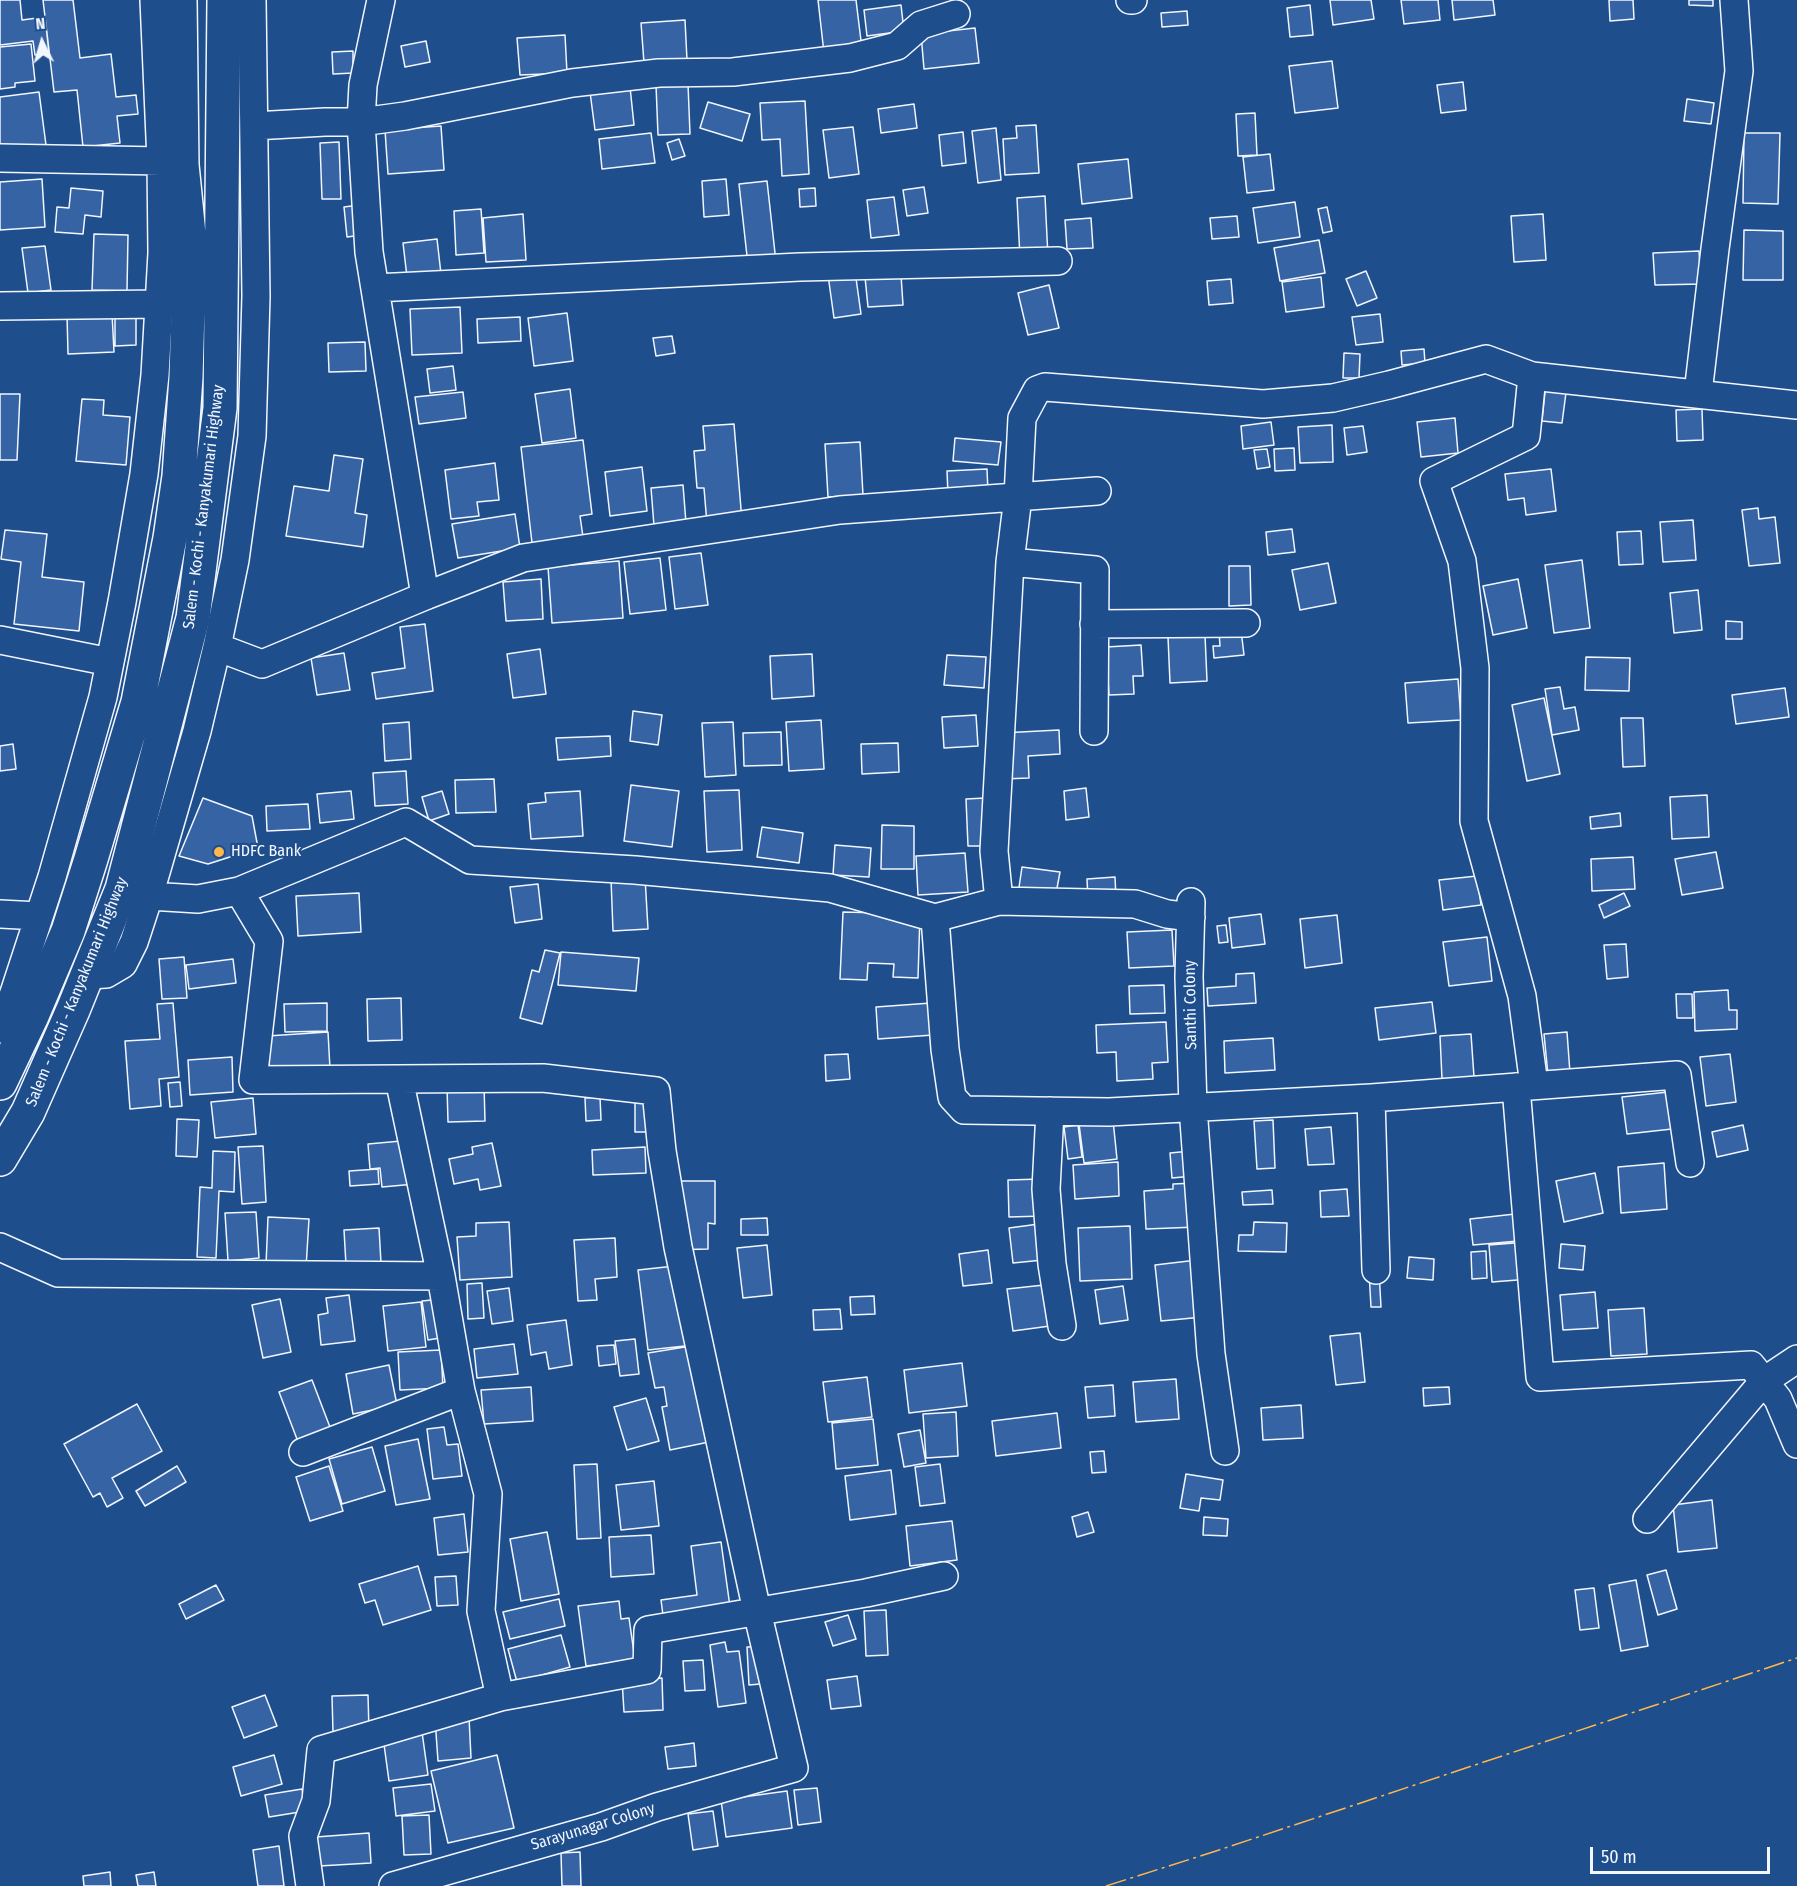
<!DOCTYPE html>
<html>
<head>
<meta charset="utf-8">
<style>
	body { margin:0 }
	#map { position:relative; width:1797px; height:1886px; overflow:hidden; background:#1f4e8c; font-family:"Fira Sans Condensed",sans-serif }
	canvas { display:block }
	.north { position:absolute; left:12px; top:12px; width:60px; height:60px; -webkit-text-stroke:4px #1f4e8c; paint-order:stroke; rotate:355deg; font-size:16px; font-weight:700; line-height:24px; text-align:center; color:#f2f6ff }
	.north::after { content:''; display:block; margin:auto; width:21px; height:27px; background:#f2f6ff; clip-path:polygon(50% 0,100% 100%,50% 72%,0 100%) }
	.scale { position:absolute; left:1590px; top:1847px; width:180px; height:27px; box-sizing:border-box; border:3px solid #f2f6ff; border-top:0; padding-left:8px; font-size:18px; line-height:21px; white-space:nowrap; color:#f2f6ff; -webkit-text-stroke:4px #1f4e8c; paint-order:stroke }
</style>
</head>
<body>
<div id="map">
<canvas width="1797" height="1886"></canvas>
<div class="north">N</div>
<div class="scale">50 m</div>
</div>
<script>
const c = document.querySelector('canvas').getContext('2d');
c.lineJoin = 'round';
function fill(path, color) { c.fillStyle = color; c.fill(path, 'evenodd'); }
function stroke(path, color, width, dash) { c.strokeStyle = color; c.lineWidth = width; c.lineCap = dash ? 'butt' : 'round'; c.setLineDash(dash || []); c.stroke(path); }
function label(font, color, halo, rows, align = 'center') {
  c.font = font + ' "Fira Sans Condensed",sans-serif'; c.lineWidth = 4.5; c.setLineDash([]); c.textBaseline = 'middle'; c.strokeStyle = halo; c.fillStyle = color; for (const [text, x, y, turn = 0] of rows) {
    c.save(); c.translate(x, y); c.rotate((+turn || 0) * Math.PI / 180); c.textAlign = isNaN(turn) ? turn : align; if (halo) c.strokeText(text, 0, 0); c.fillText(text, 0, 0); c.restore();
  }
}
const building = new Path2D(`
	M0,0h20l2,20 23,-3 4,36 -14,2 -2,-14 -33,4z
	M43,0h30l7,58 31,-4 5,43 20,-2 2,19 -21,2 3,27 -37,4 -6,-57 -23,2z
	M818,0h38l6,49 -38,4z
	M1330,0h41l3,19 -41,6z
	M1401,0h37l2,20 -36,4z
	M1452,0h41l2,15 -41,5z
	M1609,0h24l1,19 -24,2z
	M1689,0h24v6l-24,-1z
	M901,5l3,26 -37,5 -3,-26z
	M1310,5l3,30 -23,2 -3,-29z
	M1187,11l1,14 -26,2 -1,-14z
	M685,20l2,40 -43,3 -3,-40z
	M975,28l4,35 -55,6 -3,-35z
	M565,35l2,38 -47,2 -3,-37z
	M426,41l4,21 -25,5 -4,-21z
	M31,44l4,37 -20,2v4l-15,2v-42z
	M353,51v22l-20,1 -1,-22z
	M1332,61l6,47 -43,5 -6,-47z
	M1463,82l3,28 -25,3 -4,-28z
	M688,84l2,50 -32,1 -2,-50z
	M630,87l4,38 -39,5 -5,-38z
	M39,92l7,53 -46,5v-53z
	M1687,99l27,4 -3,21 -27,-3z
	M805,101l4,73 -27,2 -2,-37 -18,1 -2,-37z
	M708,102l42,12 -8,27 -42,-13z
	M914,104l3,24 -36,5 -3,-24z
	M1255,113l2,42 -19,1 -2,-42z
	M1036,125l3,48 -34,2 -2,-36 14,-1 -1,-12z
	M441,126l3,44 -56,4 -3,-44z
	M853,127l6,47 -30,4 -6,-48z
	M996,128l5,52 -23,3 -6,-52z
	M963,132l3,31 -24,3 -3,-31z
	M651,133l4,30 -53,6 -3,-30z
	M1744,133h36l-2,71 -35,-1z
	M679,139l6,17 -13,4 -5,-17z
	M339,142l2,57h-19l-2,-56z
	M1270,154l4,36 -27,3 -4,-36z
	M1128,159l4,39 -50,6 -4,-40z
	M42,179l3,48 -45,3v-48z
	M726,179l3,36 -25,2 -2,-36z
	M767,181l9,81 -28,3 -9,-81z
	M924,187l4,26 -21,3 -4,-26z
	M71,188l32,3 -2,26 -16,-2 -2,19 -28,-2 2,-25 12,1z
	M815,188l1,18 -16,1 -1,-18z
	M1045,196l3,61 -28,1 -3,-60z
	M894,197l5,38 -28,3 -4,-38z
	M1295,202l5,35 -42,6 -5,-35z
	M359,205l3,30 -15,2 -3,-30z
	M1327,207l5,24 -9,2 -5,-24z
	M481,209l3,44 -28,2 -2,-44z
	M523,214l3,46 -40,2 -3,-44z
	M1543,214l3,46 -32,2 -3,-46z
	M1237,216l2,21 -27,2 -2,-21z
	M1091,218l2,30 -26,1 -2,-29z
	M1744,230l39,1v49h-40z
	M94,234l34,1 -1,56 -35,-1z
	M437,239l4,35 -34,3 -4,-34z
	M1319,240l6,33 -45,8 -6,-33z
	M45,246l6,44 -23,3 -6,-45z
	M1699,251l2,33 -46,1 -2,-32z
	M855,271l6,43 -27,4 -6,-43z
	M1366,271l11,27 -20,8 -11,-27z
	M901,275l2,30 -35,2 -3,-30z
	M1321,277l3,30 -38,5 -4,-30z
	M1231,279l2,24 -24,2 -2,-24z
	M1049,285l10,43 -31,7 -10,-42z
	M460,307l2,46 -50,2 -2,-46z
	M112,313l2,39 -46,2 -1,-39z
	M567,313l6,48 -39,5 -6,-48z
	M1380,314l3,28 -27,3 -4,-28z
	M115,315h21v30l-21,1z
	M520,317l1,24 -43,2 -1,-24z
	M672,336l3,17 -19,3 -3,-18z
	M365,342l1,29 -37,1 -1,-29z
	M1424,349l1,14 -23,2 -1,-14z
	M1344,353l16,1 -1,24h-16z
	M453,366l3,24 -26,3 -3,-24z
	M1546,382l21,3 -5,38 -20,-2z
	M570,389l6,49 -34,5 -7,-49z
	M463,392l3,26 -47,6 -4,-27z
	M0,394h20l-3,66h-17z
	M82,399l22,1 -1,15 27,2 -4,48 -50,-4z
	M1702,409l1,31 -26,1 -1,-31z
	M1455,418l3,35 -37,4 -4,-35z
	M1271,422l3,23 -31,4 -2,-23z
	M734,424l8,97 -35,3 -3,-36h-7l-3,-37 11,-1 -2,-24z
	M1332,425l1,37 -33,1 -2,-36z
	M1363,426l4,26 -20,3 -3,-27z
	M955,438l46,4 -3,23 -45,-4z
	M583,440l9,74 -12,2 3,21 -51,6 -11,-96z
	M860,442l3,53 -35,2 -3,-53z
	M1294,448l1,22 -20,1 -1,-22z
	M1267,449l3,18 -13,2 -3,-19z
	M334,455l29,4 -8,54 12,2 -4,32 -77,-11 8,-50 35,5z
	M495,463l4,37 -22,2 2,14 -28,3 -6,-49z
	M642,467l5,44 -37,5 -5,-44z
	M987,469l1,24 -40,2 -1,-24z
	M1551,469l5,42 -30,4 -2,-17 -16,2 -3,-26z
	M683,485l3,38 -32,3 -3,-38z
	M1758,508l1,11 16,-2 5,46 -31,3 -7,-56z
	M515,514l5,34 -62,10 -6,-34z
	M1693,520l3,40 -33,2 -3,-40z
	M1292,529l3,23 -27,3 -2,-23z
	M5,530l42,4 -5,43 42,5 -5,49 -65,-7 7,-62 -20,-3z
	M1641,531l2,33 -24,1 -2,-33z
	M701,553l7,52 -33,4 -6,-52z
	M660,558l6,52 -36,4 -6,-52z
	M1582,560l8,68 -36,5 -9,-68z
	M619,561l4,57 -71,5 -4,-56z
	M1328,563l8,40 -36,7 -8,-40z
	M1229,566h21l1,39 -22,1z
	M541,579l2,40 -37,2 -3,-39z
	M1518,579l9,49 -34,7 -10,-49z
	M1698,590l4,40 -28,3 -4,-40z
	M1726,621l16,1v17h-16z
	M425,624l8,67 -57,8 -4,-26 33,-5 -5,-41z
	M1241,630l3,25 -30,3 -1,-12h7l-1,-14z
	M1205,635l2,46 -37,2 -2,-46z
	M1141,645l2,31h-10l1,18 -25,1 -3,-48z
	M540,649l6,45 -33,4 -6,-44z
	M344,653l6,37 -33,5 -6,-37z
	M812,654l2,42 -42,3 -2,-43z
	M947,655l39,2 -2,31 -40,-3z
	M1586,657l44,1 -1,33 -44,-1z
	M1458,679l3,41 -53,3 -3,-40z
	M1560,687l4,22 11,-2 4,23 -27,5 -7,-46z
	M1785,688l4,29 -53,7 -4,-29z
	M1544,698l16,76 -33,7 -15,-76z
	M633,711l29,4 -4,30 -28,-4z
	M976,715l2,31 -34,2 -2,-31z
	M1621,718h22l2,48 -22,1z
	M821,720l3,49 -35,2 -3,-49z
	M409,722l2,37 -26,2 -2,-37z
	M733,722l3,53 -31,2 -3,-54z
	M1059,730l1,24 -32,2 1,22 -26,1 -2,-46z
	M781,732l1,33 -38,1 -1,-33z
	M610,736l1,20 -53,4 -2,-22z
	M898,743l1,29 -37,2 -1,-30z
	M13,744l3,25 -16,2v-25z
	M406,771l2,33 -33,2 -2,-33z
	M494,779l2,33 -40,1 -1,-33z
	M631,785l48,6 -7,56 -48,-6z
	M1086,788l3,29 -23,3 -2,-29z
	M739,790l3,60 -35,2 -3,-61z
	M351,791l3,28 -34,4 -3,-29z
	M442,791l7,23 -20,7 -7,-24z
	M580,791l3,45 -52,3 -3,-35 18,-2 -1,-9z
	M1707,795l2,42 -37,2 -2,-42z
	M203,798l49,18 6,32 -50,16 -29,-8z
	M985,798l2,48h-19l-2,-47z
	M308,804l2,25 -43,2 -1,-25z
	M1620,813l1,13 -30,3 -1,-12z
	M882,825l32,1v43h-33z
	M762,827l41,6 -4,30 -42,-6z
	M835,845l36,3 -2,29 -36,-2z
	M1716,852l7,36 -41,7 -7,-36z
	M965,853l3,39 -50,3 -2,-39z
	M1633,857l2,32 -43,2 -1,-32z
	M1022,867l38,5 -5,27 -37,-5z
	M1477,876l4,29 -38,5 -4,-30z
	M645,877l3,52 -35,2 -2,-52z
	M1115,877l1,21 -28,2 -1,-21z
	M538,884l4,35 -27,4 -5,-36z
	M359,893l2,39 -63,4 -2,-40z
	M1624,893l6,13 -26,12 -5,-13z
	M843,912l77,2 -2,64 -25,-1 1,-13 -26,-1 -1,17 -27,-1z
	M1261,914l4,30 -33,4 -3,-30z
	M1337,915l5,48 -37,5 -5,-49z
	M1226,925l2,17 -9,1 -2,-17z
	M1172,930l2,36 -45,2 -2,-36z
	M1487,937l5,44 -43,5 -6,-44z
	M1626,944l2,33 -21,2 -3,-34z
	M545,950l15,3 -18,71 -22,-6 12,-48 7,2z
	M561,952l78,6 -3,33 -78,-6z
	M184,957l3,41 -25,1 -3,-40z
	M233,959l3,24 -47,6 -3,-24z
	M1254,973l2,30 -48,3 -1,-18 29,-2v-12z
	M1164,985l1,28 -35,1 -1,-28z
	M1728,990l1,20h8v19l-42,2 -1,-39z
	M1676,994h16l1,24h-16z
	M401,998l1,42 -34,1 -1,-42z
	M1432,1002l4,31 -57,7 -4,-32z
	M173,1003l6,74 -20,2 2,27 -31,3 -5,-68 35,-2 -3,-35z
	M327,1003v28l-42,1 -1,-28z
	M931,1003l2,32 -55,4 -2,-32z
	M1166,1022l2,40 -16,1 1,16 -36,2 -1,-29 -19,1 -1,-28z
	M328,1032l2,37 -61,4 -2,-37z
	M1567,1032l3,41 -22,2 -4,-41z
	M1471,1034l3,43 -32,2 -2,-43z
	M1273,1038l2,32 -50,3 -1,-32z
	M848,1054l2,25 -24,2 -1,-26z
	M1730,1054l6,48 -30,4 -6,-49z
	M232,1057l1,35 -43,3 -2,-35z
	M180,1082l2,24 -12,1 -2,-24z
	M484,1085l1,36 -37,1 -1,-35z
	M1668,1092l4,37 -45,5 -5,-37z
	M600,1097l1,23 -15,1 -1,-23z
	M253,1098l3,36 -41,4 -4,-36z
	M635,1099h20v33h-20z
	M177,1119l22,1 -2,37 -21,-1z
	M1113,1120l4,39 -33,4 -5,-39z
	M1273,1120l2,48 -18,1 -3,-48z
	M1078,1125l4,32 -14,2 -4,-32z
	M1743,1125l5,25 -31,7 -5,-25z
	M1331,1127l3,37 -26,1 -3,-36z
	M412,1140l3,44 -33,3 -2,-19 -10,1 -2,-25z
	M492,1143l9,43 -21,4 -2,-11 -24,5 -5,-25 24,-5 -1,-7z
	M263,1146l3,56 -24,2 -4,-57z
	M645,1147l1,26 -53,2 -1,-25z
	M1201,1150l3,25 -32,3 -2,-25z
	M213,1151l22,1 -1,40 -15,-1 -3,67 -19,-1 3,-70 12,1z
	M1118,1162l1,34 -44,3 -2,-34z
	M1664,1163l3,46 -46,4 -3,-46z
	M378,1169l1,15 -29,2 -1,-15z
	M1595,1173l8,40 -39,9 -8,-41z
	M1041,1179l2,37 -34,1 -1,-37z
	M670,1181h45v43l-7,-1v26l-38,1z
	M1195,1183l2,44 -51,2 -2,-38 29,-2v-5z
	M1347,1189l2,27 -28,1 -1,-26z
	M1272,1190l1,14 -30,1 -1,-13z
	M256,1212l3,46 -31,3 -3,-48z
	M1515,1214l3,27 -45,4 -3,-26z
	M268,1217l41,2 -3,49 -40,-3z
	M767,1218l1,17h-27v-16z
	M509,1222l3,55 -52,3 -3,-43 19,-1v-13z
	M1254,1222l33,1 -1,29 -48,-1 1,-16h14z
	M1039,1224l4,36 -30,3 -4,-35z
	M1130,1226l2,53 -52,2 -2,-53z
	M379,1228l2,35 -35,2 -2,-35z
	M615,1238l2,39 -22,2 2,21 -19,1 -4,-61z
	M1527,1242l3,37 -38,3 -3,-37z
	M1561,1244l24,2 -2,24 -24,-2z
	M767,1245l5,50 -29,3 -6,-50z
	M988,1250l4,33 -29,3 -4,-32z
	M1486,1251l1,27 -15,1 -1,-27z
	M1409,1257l25,2 -1,21 -26,-2z
	M1197,1260l6,57 -42,4 -6,-56z
	M684,1265l10,80 -46,5 -10,-80z
	M1379,1271l2,36h-10l-2,-35z
	M482,1283l2,35 -16,1 -1,-35z
	M1044,1285l6,41 -37,5 -6,-42z
	M1123,1286l5,34 -28,4 -5,-34z
	M509,1288l4,33 -21,3 -5,-33z
	M1595,1292l3,36 -35,2 -3,-35z
	M349,1295l6,46 -34,4 -3,-30 10,-2 -2,-15z
	M874,1296l1,18 -24,1 -1,-18z
	M280,1299l11,53 -28,6 -11,-53z
	M441,1299l5,38 -18,3 -6,-39z
	M421,1302l5,45 -38,4 -5,-45z
	M1644,1308l3,46 -36,2 -3,-46z
	M840,1309l2,20 -28,1 -1,-20z
	M566,1320l6,45 -23,4 -3,-17 -15,3 -4,-30z
	M1360,1333l5,49 -29,3 -6,-49z
	M635,1339l4,35 -19,2 -5,-35z
	M514,1344l4,30 -41,4 -3,-29z
	M614,1345l2,19 -17,2 -2,-20z
	M691,1346l18,96 -39,8 -8,-43 5,-1 -3,-19 -9,1 -7,-35z
	M441,1350l2,38 -43,2 -2,-38z
	M962,1363l5,43 -58,7 -5,-43z
	M389,1365l8,40 -44,9 -7,-40z
	M867,1377l5,40 -44,5 -5,-40z
	M1176,1379l3,40 -43,3 -3,-40z
	M312,1380l21,55 -33,12 -21,-55z
	M1113,1385l2,31 -27,2 -3,-31z
	M531,1387l2,34 -49,3 -3,-34z
	M1449,1387l1,17 -26,2 -1,-18z
	M646,1398l13,43 -32,9 -13,-43z
	M137,1404l25,47 -50,27 11,20 -16,9 -7,-14 -7,4 -29,-53z
	M1301,1405l2,33 -40,2 -2,-32z
	M956,1412l2,44 -32,2 -3,-44z
	M1057,1413l4,35 -65,8 -4,-35z
	M873,1419l5,46 -42,4 -4,-46z
	M444,1427l3,18 11,-1 4,32 -29,3 -6,-50z
	M920,1430l6,33 -22,4 -6,-33z
	M418,1439l12,60 -34,6 -11,-59z
	M372,1447l13,44 -43,13 -13,-45z
	M1104,1451l2,21 -14,1 -2,-21z
	M597,1464l4,74 -24,1 -3,-74z
	M940,1464l5,39 -25,3 -5,-39z
	M177,1466l9,16 -41,24 -9,-15z
	M329,1466l14,45 -33,10 -14,-44z
	M891,1470l5,44 -46,6 -5,-44z
	M1186,1474l37,6 -3,20 -19,-2 -2,13 -19,-3z
	M654,1481l5,45 -38,4 -5,-45z
	M1712,1500l5,48 -39,4 -5,-47z
	M1088,1512l6,20 -17,5 -5,-20z
	M464,1514l4,38 -30,3 -4,-37z
	M1204,1517l24,2 -1,17 -24,-1z
	M952,1521l5,39 -47,6 -4,-40z
	M547,1532l12,62 -38,7 -11,-62z
	M651,1535l3,39 -43,3 -2,-40z
	M721,1542l10,72 -67,9 -3,-23 36,-5 -6,-49z
	M418,1566l13,44 -48,15 -8,-25 -10,3 -6,-19z
	M1666,1570l11,39 -19,6 -11,-40z
	M456,1576l2,29 -21,1 -2,-29z
	M1636,1580l12,66 -27,5 -12,-66z
	M216,1585l8,15 -38,19 -7,-15z
	M1594,1588l5,40 -19,2 -5,-40z
	M559,1599l6,27 -55,13 -7,-27z
	M619,1601l2,18 8,-1 6,42 -49,6 -8,-60z
	M886,1610l2,45 -22,1 -2,-45z
	M848,1615l8,24 -23,7 -8,-24z
	M561,1635l9,32 -53,15 -9,-33z
	M725,1642l2,10 12,-1 7,52 -28,4 -8,-62z
	M771,1646l1,37 -23,2 -2,-38z
	M703,1660l2,30 -20,1 -2,-30z
	M857,1676l4,30 -30,3 -4,-29z
	M662,1678l1,32 -39,2 -2,-32z
	M265,1695l12,31 -33,12 -12,-31z
	M368,1695l1,36 -36,2 -1,-37z
	M469,1717l2,41 -33,3 -3,-42z
	M422,1732l6,43 -39,6 -6,-44z
	M694,1743l2,23 -28,3 -3,-22z
	M274,1755l8,29 -41,12 -8,-29z
	M497,1755l17,73 -66,15 -17,-72z
	M431,1784l4,27 -39,5 -3,-28z
	M817,1788l4,34 -23,3 -4,-35z
	M302,1789l4,22 -37,6 -4,-22z
	M787,1791l5,37 -66,9 -5,-37z
	M713,1811l5,35 -25,4 -5,-36z
	M429,1815l2,39 -27,1 -2,-39z
	M369,1833l2,30 -52,3 -3,-29z
	M279,1846l5,40h-26l-5,-36z
	M580,1852l1,34h-19l-1,-33z
	M110,1872l1,14h-27l-1,-10z
	M154,1872l2,14h-18l-2,-11z`);
const minor = new Path2D(`
	M381,0l-18,85 -2,37 8,130 56,344
	M1130,0h3
	M254,126l71,-4h36l44,-6 167,-33 87,-10 74,-1 117,-14 47,-12 24,-21 35,-11
	M0,158l161,3
	M375,288l425,-21 258,-6
	M0,306l159,-2
	M1698,393l17,-144 24,-178 -5,-71
	M1010,562l85,8 -1,161
	M1094,624l152,-1
	M0,640l110,22
	M217,647l45,17 163,-68 98,-38 317,-48 257,-19
	M149,896l49,3 41,-8
	M999,901l-5,-50 16,-289 8,-65 4,-79 15,-28 8,-3 218,17 70,-6 56,-13 97,-26 46,17
	M1191,902l-2,75 4,130 18,247 14,97
	M0,914l39,2
	M935,918l64,-17 136,3 32,10 24,3
	M87,975l19,-1 17,-10 11,-22 15,-46 48,-165 20,-84 18,-87 17,-124 4,-140 -4,-296
	M0,1029l14,-36 38,-116 51,-180 19,-95 22,-128 11,-99 7,-122 -1,-92 -7,-161
	M1534,1085l-12,-89 -48,-175 1,-153 -13,-107 -28,-80 92,-45 6,-60 265,29
	M1516,1087l24,290 211,-12 27,34 19,45
	M1371,1098l5,172
	M1050,1111l-4,78 6,75 10,62
	M0,1247l58,26 383,3 20,115 27,103 -7,117 19,86 147,-27 1,-40 218,-37 78,-17
	M441,1276l-42,-197 -146,1 16,-139 -30,-50 167,-69 64,38 165,10 195,18 105,30 10,131 7,48 12,13 145,2 262,-14 306,-23 13,88
	M303,1452l158,-61
	M1647,1519l117,-138 33,-22
	M310,1886l-7,-50 13,-35 5,-51 179,-53
	M393,1886l208,-59 56,-20 137,-39 -37,-157 -79,-364 -16,-96 -6,-60 -113,-13 -144,1`);
const highway = new Path2D(`
	M0,1083l31,-65 37,-87 23,-72 47,-157 32,-164 9,-62 7,-99 4,-133 -8,-79 -2,-165
	M0,1159l28,-47 45,-102 49,-121 71,-271 27,-210 4,-408`);
const power = new Path2D(`
	M1106,1886l110,-35 581,-193`);
const markers = [
	[219,852,6,"#ffb74d"]
];
const streetNames = [
	["Salem - Kochi - Kanyakumari Highway",204,507,-83],
	["Salem - Kochi - Kanyakumari Highway",77,992,-68],
	["Santhi Colony",1191,1005,-91],
	["Sarayunagar Colony",593,1827,-17]
];
const poiNames = [
	["HDFC Bank",231,852]
];
fill(building, '#3563a3');
stroke(building, '#f2f6ff', 1.5);
stroke(minor, '#f2f6ff', 30);
stroke(highway, '#f2f6ff', 36);
stroke(minor, '#1f4e8c', 27);
stroke(highway, '#1f4e8c', 33);
stroke(power, '#ffb74d', 1.5, [21, 4.5, 3, 4.5]);
for (const [x, y, r, color] of markers) { const dot = new Path2D(); dot.arc(x, y, r, 0, 2 * Math.PI); c.fillStyle = color; c.fill(dot); stroke(dot, '#1f4e8c', 2); }
label('16px', '#f2f6ff', '#1f4e8c', streetNames);
label('16px', '#f2f6ff', '#1f4e8c', poiNames, 'left');
</script>
</body>
</html>
